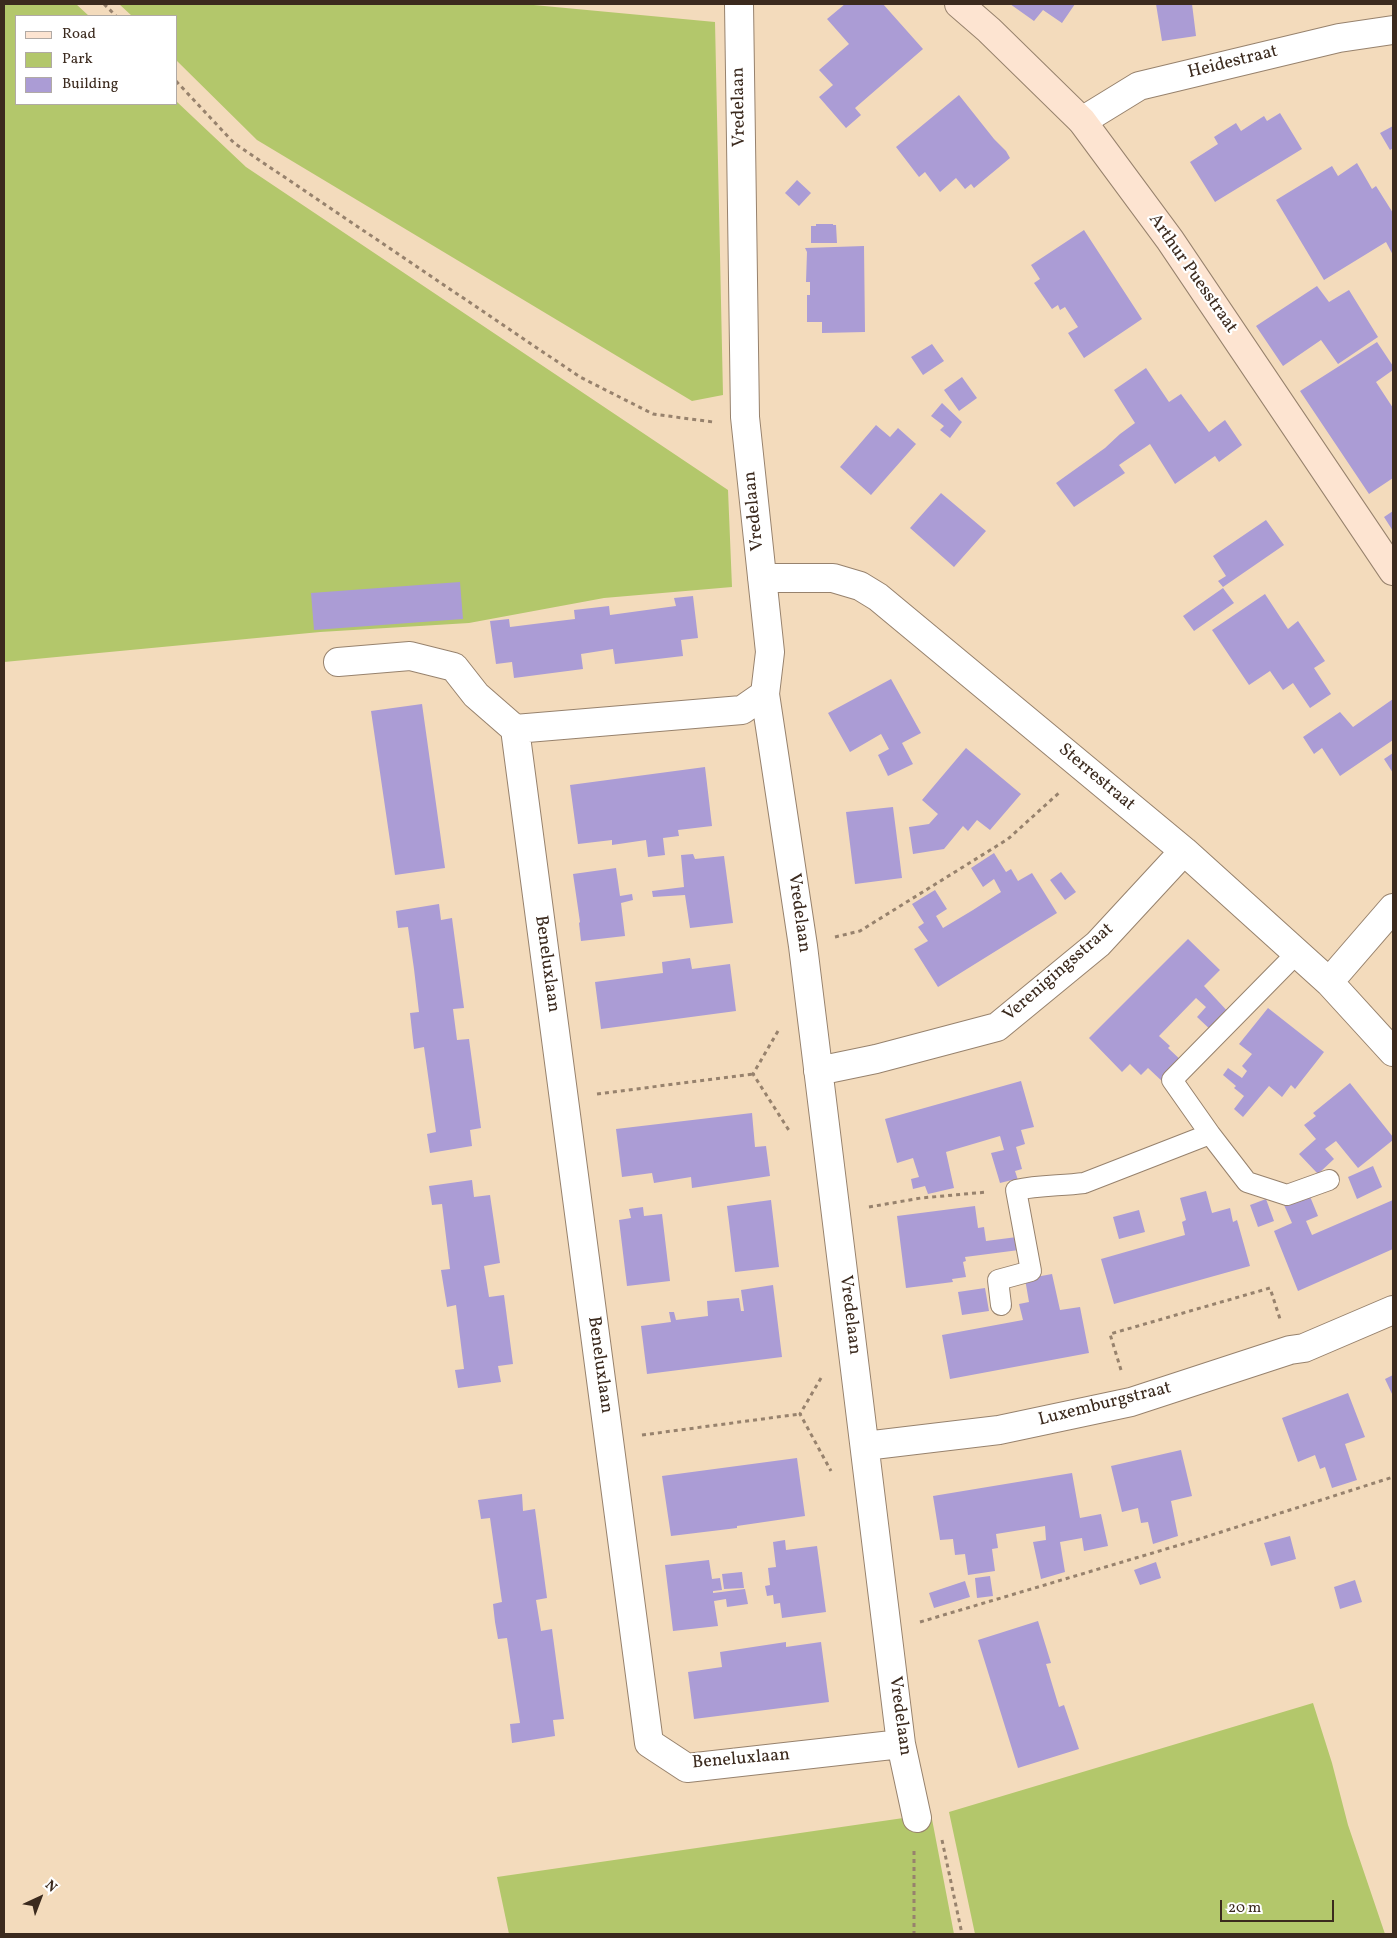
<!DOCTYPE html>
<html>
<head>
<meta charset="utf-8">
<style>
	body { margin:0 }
	#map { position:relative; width:1397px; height:1938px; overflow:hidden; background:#f3dbbc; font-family:Vollkorn,serif }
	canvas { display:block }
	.frame { position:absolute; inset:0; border:5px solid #3b2a1e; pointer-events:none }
	.legend { position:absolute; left:15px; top:15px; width:162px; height:90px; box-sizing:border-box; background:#fff; border:1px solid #b1aaa5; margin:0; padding:6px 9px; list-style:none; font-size:15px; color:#3b2a1e }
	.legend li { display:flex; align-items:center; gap:10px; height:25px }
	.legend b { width:25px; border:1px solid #b1aaa5 }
	.north { position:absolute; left:15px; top:1873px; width:50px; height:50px; -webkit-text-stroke:4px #fff; paint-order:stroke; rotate:43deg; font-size:14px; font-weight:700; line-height:20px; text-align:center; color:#3b2a1e }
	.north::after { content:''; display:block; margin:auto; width:18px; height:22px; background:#3b2a1e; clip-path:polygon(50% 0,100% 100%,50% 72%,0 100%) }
	.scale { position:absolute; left:1220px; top:1900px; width:114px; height:22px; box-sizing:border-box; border:2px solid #3b2a1e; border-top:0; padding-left:6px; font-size:15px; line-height:18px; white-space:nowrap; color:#3b2a1e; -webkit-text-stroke:4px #fff; paint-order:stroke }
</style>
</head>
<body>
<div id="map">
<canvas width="1397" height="1938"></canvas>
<div class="frame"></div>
<ul class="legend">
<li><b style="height:6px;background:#fde4d1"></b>Road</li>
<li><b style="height:14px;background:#b3c76b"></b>Park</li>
<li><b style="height:14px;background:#ab9cd5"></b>Building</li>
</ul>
<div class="north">N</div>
<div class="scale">20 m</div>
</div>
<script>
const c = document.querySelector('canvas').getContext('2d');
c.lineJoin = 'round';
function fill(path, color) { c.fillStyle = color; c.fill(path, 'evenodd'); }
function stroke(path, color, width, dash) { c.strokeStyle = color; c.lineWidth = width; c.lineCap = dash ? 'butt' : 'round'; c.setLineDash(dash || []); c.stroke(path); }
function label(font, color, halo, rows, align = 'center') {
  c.font = font + ' Vollkorn,serif'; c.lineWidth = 4.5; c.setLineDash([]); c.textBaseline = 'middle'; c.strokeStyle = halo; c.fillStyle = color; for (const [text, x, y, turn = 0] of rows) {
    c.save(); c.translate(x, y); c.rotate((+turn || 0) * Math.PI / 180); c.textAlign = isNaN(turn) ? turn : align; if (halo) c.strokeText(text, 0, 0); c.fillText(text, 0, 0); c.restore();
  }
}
const green = new Path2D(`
	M4,4h72l13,12h-73v88h160v-3l70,66 482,323 4,97 -128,11 -135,25 -149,9 -316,30z
	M119,4h404l192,18 8,373 -31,6 -435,-261 -81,-80v-44h-44z
	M1313,1703l19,60 16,62 37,109h-410l-26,-122z
	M931,1814l23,120h-445l-12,-57z`);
const building = new Path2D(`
	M845,4h38l40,45 -68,59 6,7 -15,13 -27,-31 14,-12 -14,-15 30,-26 -22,-25z
	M1010,4h65l-13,19 -19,-13 -9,11z
	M1156,4h25l1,1 10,-1 4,32 -34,5z
	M959,95l35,44 12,12 4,7 -36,30 -3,-4 -6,5 -9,-11 -16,14 -15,-20 -6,5 -23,-30z
	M1280,113l22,36 -87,53 -25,-40 28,-18 -4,-7 22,-14 5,8 23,-15 3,5z
	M1393,126v22l-3,2 -10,-17z
	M1357,163l15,26 4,-3 17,27v42l-7,-13 -62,38 -48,-80 56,-34 6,10z
	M797,180l14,13 -12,13 -14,-13z
	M816,224h17v1h3l1,18h-26v-17h5z
	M1084,230l58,89 -58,39 -16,-25 10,-6 -13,-20 -5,3 -2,-5 -6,4 -18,-26 6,-4 -9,-14z
	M864,246l1,86 -43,1v-11h-15v-27h3v-13h-4l1,-30 -2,-4z
	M1317,286l12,16 20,-12 29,47 -40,27 -17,-24 -38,26 -27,-40z
	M1377,342l16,24v4l-17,12 17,26v70l-24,16 -69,-103z
	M932,344l12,17 -21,14 -12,-18z
	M1146,368l23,34 12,-8 28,38 16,-12 17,25 -23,17 -4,-6 -40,28 -25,-40 -31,21 6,8 -51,34 -18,-24 49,-35 15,-14 15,-11 -21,-33z
	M962,377l15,21 -18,13 -15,-21z
	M942,403l20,19 -12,16 -10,-8 4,-4 -13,-10z
	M876,425l14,12 8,-9 18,16 -45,51 -31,-28z
	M941,493l45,38 -32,36 -44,-39z
	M1393,511v20l-9,-14z
	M1266,520l18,25 -61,42 -5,-6 8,-5 -13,-20z
	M460,582l3,37 -149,11 -3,-37z
	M1223,588l11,15 -40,28 -11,-15z
	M1265,594l23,35 10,-8 27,40 -11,7 17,26 -21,14 -17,-25 -10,7 -13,-19 -21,14 -37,-55z
	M693,596l5,42 -17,2 2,16 -68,8 -2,-15 -32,5 2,15 -69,9 -2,-16 -16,2 -6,-43 19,-2 1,8 32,-4 33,-4 -1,-9 35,-4 1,9 66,-9 -2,-8z
	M891,679l30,54 -19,10 11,21 -25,12 -10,-21 11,-6 -8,-15 -31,18 -22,-39z
	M1393,699v41l-53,36 -18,-28 -8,6 -11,-17 37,-25 13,15z
	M422,704l23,164 -50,7 -24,-164z
	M966,748l55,46 -31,36 -13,-10 -9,11 -5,-5 -19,23 -31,5 -4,-27 20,-3 9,-10 -16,-14z
	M1393,753v20l-9,-14z
	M705,767l7,59 -34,4 1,6 -16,2 2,17 -17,2 -2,-17 -34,5v-5l-34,4 -8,-59z
	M893,807l9,71 -47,6 -9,-72z
	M994,853l12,19 5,-3 7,12 14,-8 25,40 -119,74 -24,-38 14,-8 -10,-14 6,-4 -12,-19 23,-14 12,19 -11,7 7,12 30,-18 28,-18 -7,-13 -11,8 -12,-19z
	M693,854l2,5 29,-3 9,67 -43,5 -5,-33 -32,2 -1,-6 32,-4 -3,-32z
	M616,868l4,28 12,-2 1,6 -12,3 4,33 -44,5 -2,-18 1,-1 -7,-48z
	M1061,872l15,20 -11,8 -15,-20z
	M439,904l2,16 11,-2 12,90 -11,1 4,31 12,-1 12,89 -11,2 2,16 -42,7 -3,-19 9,-2 -12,-85 -10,2 -4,-36 9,-1 -5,-43 -6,-42 -10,1 -2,-17z
	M1188,939l32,31 -16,16 27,29 -17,18 -17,-16 9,-10 -10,-9 -37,38 11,10 -2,2 16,15 -20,20 -16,-15 -7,7 -11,-11 -8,8 -33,-34z
	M690,958l2,11 38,-5 6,47 -135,18 -6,-47 68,-9 -1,-11z
	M1268,1008l56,44 -29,37 -4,-4 -9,12 -13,-11 -26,31 -9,-8 10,-13 -10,-8 2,-2 -13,-11 5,-7 14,10 5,-7 -5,-5 10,-12 -13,-10z
	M1021,1081l13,46 -13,3 4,14 -9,3 6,22 -7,2 4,12 -5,1 -2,-4 -12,3 -9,-30 13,-3 -4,-14 -54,16 8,36 -26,6 -3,-8 -12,3 -2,-10 8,-2 -6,-19 -16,5 -12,-44z
	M1350,1083l43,54v3l-35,28 -22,-27 -11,8 9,10 -16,15 -19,-20 17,-15 -12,-14 12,-9 -3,-3z
	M752,1113l3,34 11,-1 4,30 -78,12 -1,-11 -37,6 -2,-10 -30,4 -6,-48z
	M1373,1166l9,21 -25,12 -9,-22z
	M472,1180l2,17 16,-2 10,68 -16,3 5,31 15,-2 9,69 -15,2 3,16 -43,6 -3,-18 9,-1 -8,-64 -9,2 -6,-37 9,-1 -8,-65 -10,1 -3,-19z
	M1206,1191l6,22 18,-5 3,14 4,-2 13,46 -136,38 -13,-45 84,-24 -3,-13 4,-2 -6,-22z
	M1309,1194l9,22 -12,5 6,14 81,-35v49l-95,42 -24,-60 18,-8 -8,-18z
	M1266,1199l8,22 -16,6 -8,-22z
	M771,1200l8,67 -44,5 -8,-66z
	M975,1206l3,22 6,-1 2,14 31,-4 2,13 -54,7 1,4 -3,1 3,15 -14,2 1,3 -47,6 -9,-72z
	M643,1207l1,9 18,-2 8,67 -43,5 -8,-66 12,-2 -2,-9z
	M1139,1210l6,22 -26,7 -6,-22z
	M1052,1274l8,36 20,-3 9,46 -139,26 -8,-44 81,-15 -4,-16 10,-2 -4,-23z
	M773,1285l9,72 -135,17 -6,-48 30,-4 -2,-10h5l2,8 32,-4 -1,-15 32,-3 2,13h3l-3,-21z
	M985,1288l4,23 -27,4 -4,-23z
	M1393,1375v21l-8,-17z
	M1348,1393l17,44 -20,7 12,36 -25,8 -7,-21 -5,2 -5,-14 -17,7 -16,-44z
	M1181,1450l11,46 -21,5 7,35 -25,8 -5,-22 -7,1 -3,-15 -16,4 -11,-46z
	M797,1458l8,58 -68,10v2l-66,8 -9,-60z
	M1072,1473l8,45 21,-4 7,32 -24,5 -2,-13 -22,4 5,30 -24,7 -8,-37 13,-2 -1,-14 -49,8 2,14 -6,1 3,22 -27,4 -3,-21 -10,1 -2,-16 -13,1 -7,-44z
	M522,1494l1,17 12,-2 12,89 -11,2 5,31 11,-2 12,90 -11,1 2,16 -43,7 -2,-19 10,-1 -13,-85 -9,1 -3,-17 -2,-18 9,-2 -12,-84 -9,1 -3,-19z
	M1290,1536l6,23 -25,7 -7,-23z
	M785,1540l1,10 31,-4 9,66 -44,6 -2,-15 -6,1 -1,-9 -6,1 -2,-10 5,-1 -2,-17 8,-1 -3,-25z
	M709,1560l3,19 8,-1 2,12 -9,1v2l32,-4 3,15 -21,3 -1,-8 -12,2 4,25 -45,5 -8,-66z
	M1156,1562l5,16 -21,7 -6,-15z
	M742,1572l2,16 -20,1 -2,-15z
	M990,1576l3,20 -16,2 -2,-20z
	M1355,1580l7,22 -22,7 -6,-22z
	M965,1581l5,16 -36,11 -5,-15z
	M1038,1621l13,42 -5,1 13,43 5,-2 15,44 -61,19 -40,-128z
	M786,1642v5l35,-5 8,60 -135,17 -6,-47 34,-5 -2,-15z`);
const path = new Path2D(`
	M104,4l12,12
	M176,81l58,62 346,234 73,37 60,8
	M835,937l25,-6 148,-92 53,-48
	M778,1031l-25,43 37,58
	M597,1094l156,-20
	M869,1207l52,-9 66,-6
	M1121,1370l-11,-36 160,-46 10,31
	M821,1378l-21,36 31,57
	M642,1435l158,-21
	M920,1622l273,-81 200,-64
	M942,1840l20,94
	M914,1851v83`);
const lane = new Path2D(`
	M1210,1134l-38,-54 125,-127
	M1001,1305l-3,-25 33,-9 -15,-81c23,-5 45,-4 68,-7l126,-49 37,48 40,13 42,-15`);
const street = new Path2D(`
	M739,4l6,413 25,235 -5,42 38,252 98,798 16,74
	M1082,121l57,-35 200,-48 54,-8
	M762,578h71l27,8 18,11 306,254 145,131 64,70
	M338,662l72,-6 44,11 22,28 39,34
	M765,694l-23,16 -227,19 134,1014 38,25 214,-24
	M1329,982l64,-74
	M818,1071l58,-12 121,-32 101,-83 86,-93
	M865,1446l134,-16 132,-28 159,-52 14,-2 89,-38`);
const secondary = new Path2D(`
	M959,4l30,26 93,91 88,119 223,331`);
const streetNames = [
	["Heidestraat",1233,63,-14],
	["Vredelaan",740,107,-91],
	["Arthur Puesstraat",1192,274,55],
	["Vredelaan",755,511,-96],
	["Sterrestraat",1096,778,40],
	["Vredelaan",798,913,82],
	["Beneluxlaan",546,964,82],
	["Verenigingsstraat",1059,973,-41],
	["Vredelaan",849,1315,83],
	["Beneluxlaan",599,1365,82],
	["Luxemburgstraat",1105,1405,-14],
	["Vredelaan",899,1716,82],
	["Beneluxlaan",741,1760,-5]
];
fill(green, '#b3c76b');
fill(building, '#ab9cd5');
stroke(lane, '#97826d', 22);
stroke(street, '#97826d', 30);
stroke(secondary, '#97826d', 30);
stroke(path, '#97826d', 3, [4, 4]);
stroke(lane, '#fff', 20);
stroke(street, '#fff', 28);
stroke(secondary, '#fde4d1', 28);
label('18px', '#3b2a1e', '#fff', streetNames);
</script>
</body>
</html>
